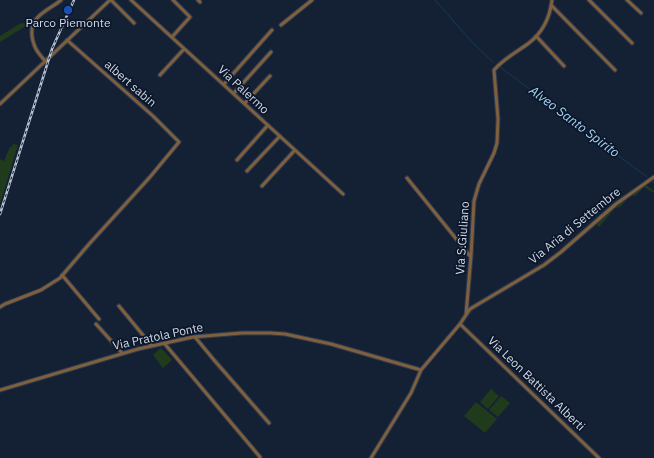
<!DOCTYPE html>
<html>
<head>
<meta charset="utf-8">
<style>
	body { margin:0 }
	canvas { display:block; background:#142034 }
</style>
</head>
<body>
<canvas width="654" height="458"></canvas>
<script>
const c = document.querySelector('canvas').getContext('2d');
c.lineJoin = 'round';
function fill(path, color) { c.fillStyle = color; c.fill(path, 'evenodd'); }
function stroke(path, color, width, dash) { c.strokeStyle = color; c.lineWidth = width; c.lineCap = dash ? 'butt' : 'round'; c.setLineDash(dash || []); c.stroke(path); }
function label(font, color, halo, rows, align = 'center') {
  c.font = font + ' "IBM Plex Sans",sans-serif'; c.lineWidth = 3.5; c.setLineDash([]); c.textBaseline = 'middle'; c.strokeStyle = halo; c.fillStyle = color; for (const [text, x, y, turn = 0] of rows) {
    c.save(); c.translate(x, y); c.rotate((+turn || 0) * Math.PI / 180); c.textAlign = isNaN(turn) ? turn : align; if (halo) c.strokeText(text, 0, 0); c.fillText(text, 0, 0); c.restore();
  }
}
const green = new Path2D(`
	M21,23l8,1 -29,18v-6z
	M13,144l5,1 -18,59v-45l4,2 6,-14h2z
	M646,185l8,6v2l-10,-6 -9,9 -4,-1 -11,12 -5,1 -16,19 -2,-2 1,-4 45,-35z
	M161,348l11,12 -9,8 -10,-13z
	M491,389l8,7 -11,13 -8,-7z
	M501,396l9,7 -12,14 -9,-7z
	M476,402l21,17 -12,14 -21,-17z`);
const stream = new Path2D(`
	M435,0l37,42 21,20
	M500,67l147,110
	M652,181l2,2`);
const minor = new Path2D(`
	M111,0l23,23
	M131,0l212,194
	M198,0l2,2
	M589,0l43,43
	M627,0l14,13
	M551,5l64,65
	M281,25l31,-25
	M536,36l28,30
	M172,37l18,-20 -17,-17
	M45,61c-3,-4 -7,-8 -9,-12 -5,-10 -7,-24 2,-32 7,-7 16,-11 23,-17
	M160,75l24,-26
	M224,84l48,-54
	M234,93l37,-41
	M245,103l25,-27
	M0,104l110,-104
	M237,160l31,-35
	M247,171l33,-35
	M407,178l63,78
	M262,186l33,-36
	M62,275l37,44
	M119,306l33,40
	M0,307l5,-3 36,-14 19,-12 30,-35 60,-66 29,-35 -26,-26 -86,-76
	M466,315l5,-59 3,-55 5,-17 15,-31 3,-10 1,-24 -4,-49c10,-12 23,-18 35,-27 14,-11 21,-26 23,-43
	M96,324l26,29
	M460,324l139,134
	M195,337l19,23 55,63
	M164,343l96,114
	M0,390l138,-41 55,-12 49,-4h28l15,1 46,10 90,26
	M371,458l40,-65 10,-23 39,-46 10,-15 74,-44 17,-13 55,-48 38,-27`);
const rail = new Path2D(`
	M0,214l52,-165 22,-49`);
const markers = [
	[68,10,5,"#1a4fb4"]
];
const poiNames = [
	["Parco Piemonte",68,24]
];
const streetNames = [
	["albert sabin",130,84,41],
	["Via Palermo",243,90,43],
	["Via Aria di Settembre",575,226,-39],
	["Via S.Giuliano",463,238,-86],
	["Via Pratola Ponte",158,337,-12],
	["Via Leon Battista Alberti",536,384,44]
];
const waterNames = [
	["Alveo Santo Spirito",574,122,37]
];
fill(green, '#203b1c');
stroke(stream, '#113c55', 1);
stroke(minor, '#2f3a4d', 5);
stroke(minor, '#7e5f3e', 3);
stroke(rail, '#b9c1d0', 2.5);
stroke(rail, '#0b1629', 1, [3]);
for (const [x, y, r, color] of markers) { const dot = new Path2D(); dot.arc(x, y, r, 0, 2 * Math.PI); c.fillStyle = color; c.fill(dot); stroke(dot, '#0b1629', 1.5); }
label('12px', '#d2dae8', '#0b1629', poiNames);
label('12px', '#d2dae8', '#0b1629', streetNames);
label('italic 13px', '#a8d6f6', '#0b1629', waterNames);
</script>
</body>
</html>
